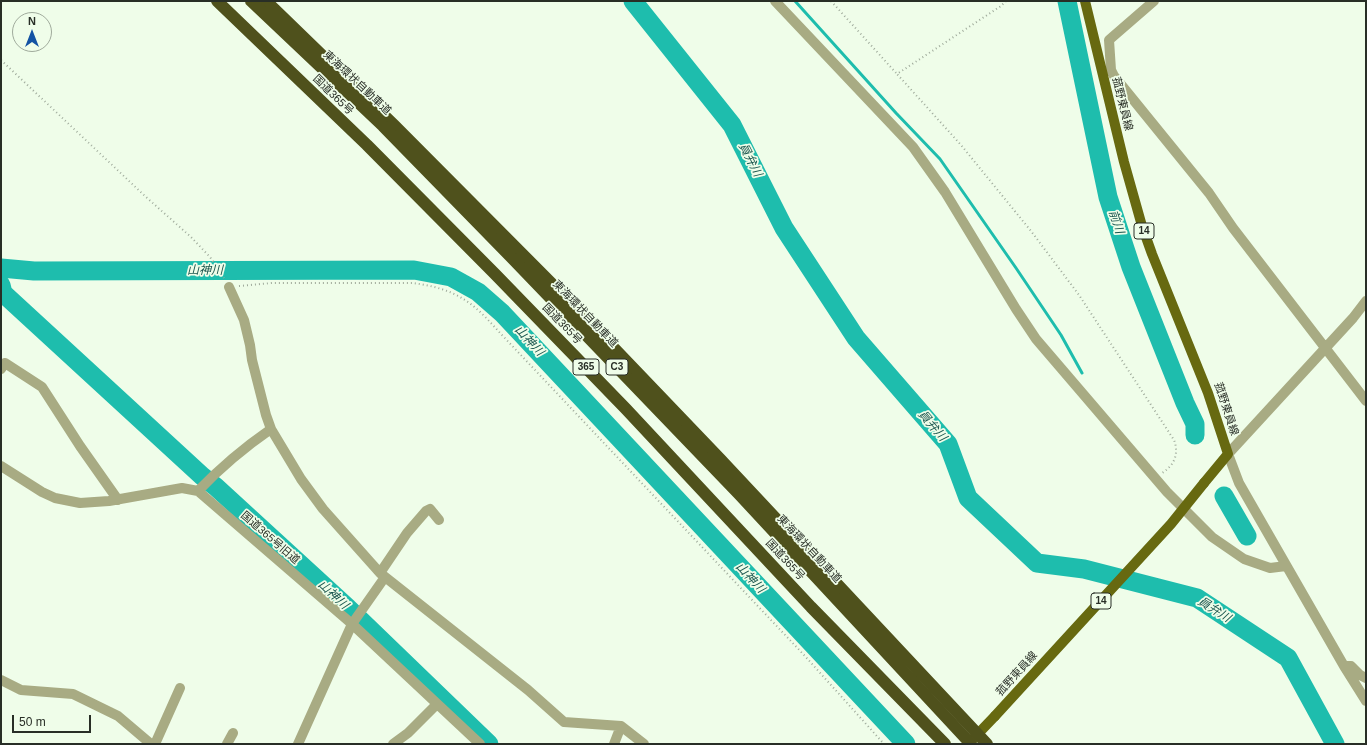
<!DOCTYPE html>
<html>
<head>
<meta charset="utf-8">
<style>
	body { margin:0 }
	#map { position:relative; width:1367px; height:745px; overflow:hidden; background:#effde9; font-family:Arial,sans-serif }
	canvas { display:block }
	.frame { position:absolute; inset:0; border:2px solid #282e26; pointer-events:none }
	.north { position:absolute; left:12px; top:12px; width:40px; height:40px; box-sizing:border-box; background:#effde9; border:1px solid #9faa9b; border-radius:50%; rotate:0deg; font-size:11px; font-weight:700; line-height:16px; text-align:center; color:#282e26 }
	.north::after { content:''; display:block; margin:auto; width:14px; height:18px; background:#1353a3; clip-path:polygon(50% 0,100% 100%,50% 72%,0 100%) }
	.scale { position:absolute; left:12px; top:715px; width:79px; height:18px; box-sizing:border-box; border:2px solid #282e26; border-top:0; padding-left:5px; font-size:12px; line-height:14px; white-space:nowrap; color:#282e26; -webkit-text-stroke:3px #effde9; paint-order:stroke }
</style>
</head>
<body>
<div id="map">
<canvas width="1367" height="745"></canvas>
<div class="frame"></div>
<div class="north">N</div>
<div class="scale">50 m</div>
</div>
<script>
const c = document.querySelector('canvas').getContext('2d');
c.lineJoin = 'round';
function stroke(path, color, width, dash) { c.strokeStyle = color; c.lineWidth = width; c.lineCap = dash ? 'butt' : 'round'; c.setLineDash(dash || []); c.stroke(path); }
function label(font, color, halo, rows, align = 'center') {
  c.font = font + ' Arial,"Noto Sans JP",sans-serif'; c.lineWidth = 3.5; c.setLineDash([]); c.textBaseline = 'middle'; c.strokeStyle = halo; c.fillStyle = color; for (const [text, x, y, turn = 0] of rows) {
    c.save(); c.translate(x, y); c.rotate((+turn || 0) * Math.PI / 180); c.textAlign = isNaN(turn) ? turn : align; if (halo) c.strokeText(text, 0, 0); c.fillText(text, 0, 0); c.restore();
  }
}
const stream = new Path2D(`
	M795,1l101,112 44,46 76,109 45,67 21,38`);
const river = new Path2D(`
	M633,1l99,124 52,103 72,110 92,106 20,54 69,65 47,6 113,29 91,60 47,86
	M1067,1l41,196 23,70 54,136 10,21v11
	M1,268l33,3 380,-1 37,7 27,15 24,21 404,431
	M1,285l2,8 199,183 14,11 132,121 141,136
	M1224,496l23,40`);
const path = new Path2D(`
	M831,1l66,73
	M1006,1l-5,5 -104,68 64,71 70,86 48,64 95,145c5,13 1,25 -12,33
	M1,60l145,137 45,40 19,20 14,21
	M239,286l33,-3h140c18,2 38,7 53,17 14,9 25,22 36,34l303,321 80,89`);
const minor = new Path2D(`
	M775,1l138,146 32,45 71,117 20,30 131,153 45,45 32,22 26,9 16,-2
	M1111,70l3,6 95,117 24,35 133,173
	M1104,72l7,-2 -2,-30 45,-39
	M229,287l15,33 6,25 2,15 14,55 5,14 30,50 22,30 57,64 148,117 36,32 57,4 23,18
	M1366,301l-13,17 -125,136 11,29 105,183 22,35
	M1,369l4,-6 37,24 38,59 38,54
	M1,466l41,26 13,6 25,5 29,-2 73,-13 16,3 154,133 128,120
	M198,491c22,-23 47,-44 73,-62
	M380,573l27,-40 19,-22 4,-2 9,11
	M1344,666h7l9,9 6,3
	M1,680l20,10 52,4 45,22 33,28
	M155,744l25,-56
	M227,744l6,-11
	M298,744l54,-120 33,-47
	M393,744l15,-11 29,-29
	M614,744l7,-18`);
const major = new Path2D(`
	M1085,1l39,161 18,64 10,28 56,139 20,61 -24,29
	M972,740l23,-24`);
const highway = new Path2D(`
	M217,1l150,144 128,129 131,135 185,198 134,137
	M266,1l128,124 171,172 155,162 267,285`);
const majorBridge = new Path2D(`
	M995,716l176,-192 33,-41`);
const highwayBridge = new Path2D(`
	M251,1l132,125 129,132 227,236 232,250`);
const shields = [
	[1144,231,20],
	[586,367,26],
	[617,367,22],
	[1101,601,20]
];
const shieldNames = [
	["14",1144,231],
	["365",586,367],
	["C3",617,367],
	["14",1101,601]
];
const streetNames = [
	["東海環状自動車道",357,83,43],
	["国道365号",333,95,44],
	["菰野東員線",1122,104,76],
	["東海環状自動車道",585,314,46],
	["国道365号",562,324,46],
	["菰野東員線",1226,409,72],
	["国道365号旧道",270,538,41],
	["東海環状自動車道",809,549,47],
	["国道365号",785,560,47],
	["菰野東員線",1017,674,-48]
];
const waterNames = [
	["員弁川",750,160,63],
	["前川",1116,222,72],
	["山神川",205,271],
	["山神川",529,341,47],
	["員弁川",932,426,49],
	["山神川",750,578,47],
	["山神川",333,595,43],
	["員弁川",1214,610,32]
];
stroke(stream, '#1ebdad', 3);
stroke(river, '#1ebdad', 19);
stroke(path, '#9faa9b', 2, [1, 3]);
stroke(minor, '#a8ab83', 10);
stroke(major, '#676910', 10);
stroke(highway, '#4f511c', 12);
stroke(majorBridge, '#676910', 10);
stroke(highwayBridge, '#4f511c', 12);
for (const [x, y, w] of shields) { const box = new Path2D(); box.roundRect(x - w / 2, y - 8, w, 16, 3); c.fillStyle = '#effde9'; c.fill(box); stroke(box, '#282e26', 1); }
label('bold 10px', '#282e26', null, shieldNames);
label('11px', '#282e26', '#effde9', streetNames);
label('italic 12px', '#1a554e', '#effde9', waterNames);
</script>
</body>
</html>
